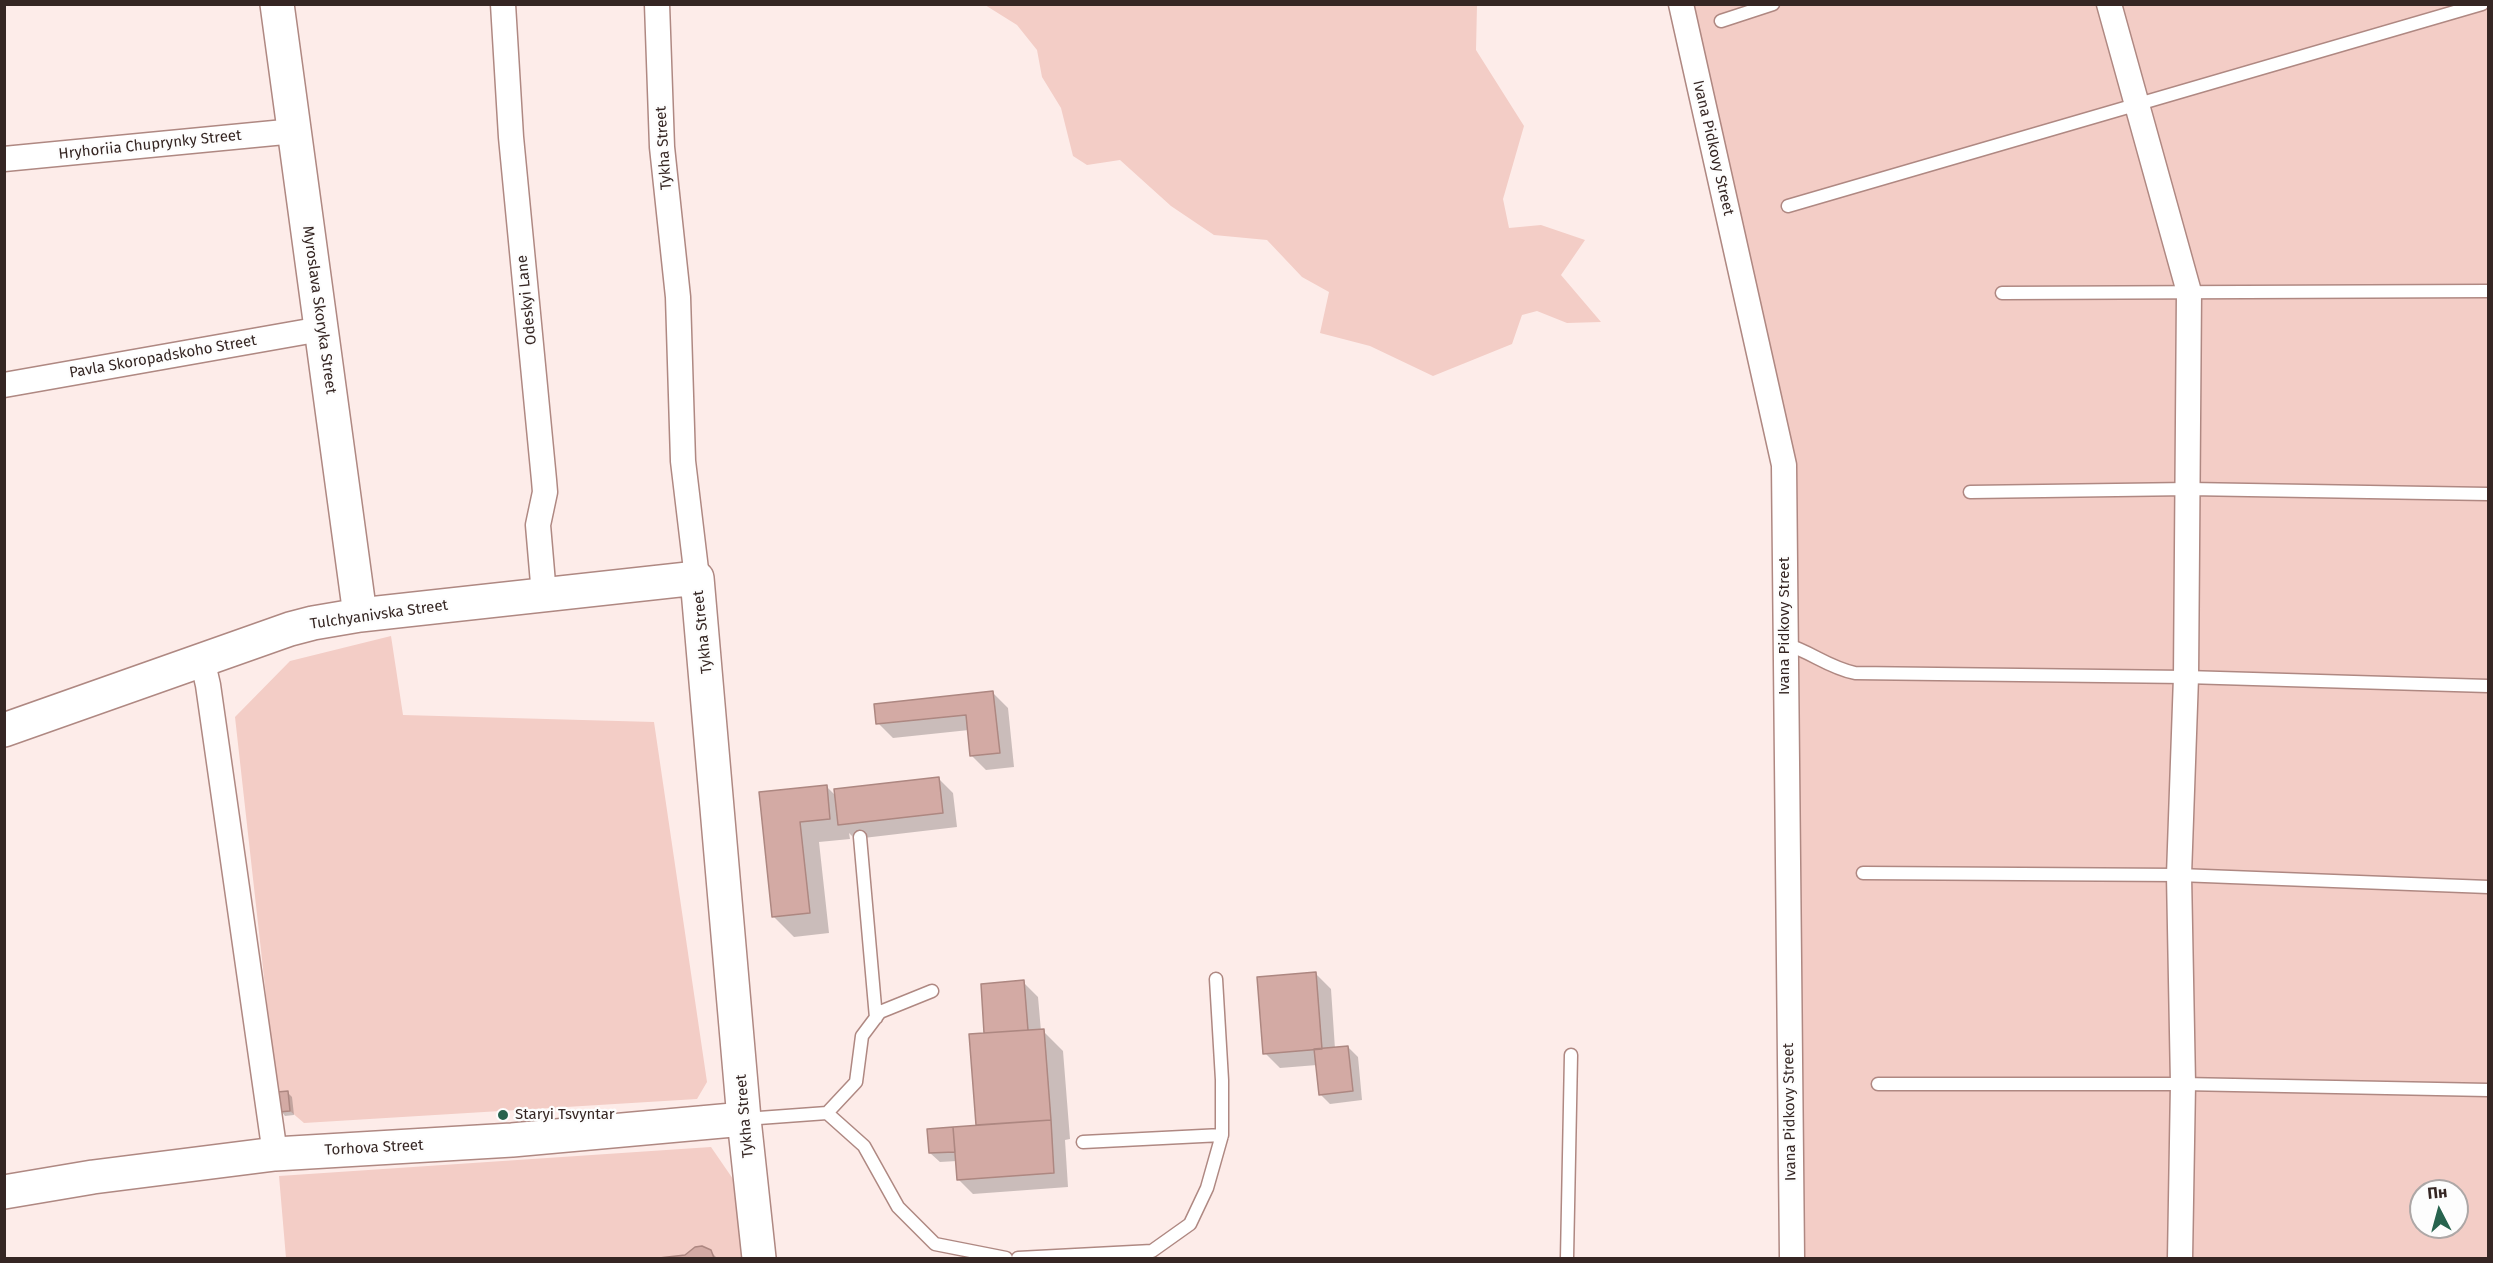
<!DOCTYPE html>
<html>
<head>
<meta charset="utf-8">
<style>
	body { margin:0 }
	#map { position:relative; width:2493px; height:1263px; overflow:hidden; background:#fdece9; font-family:"Fira Sans",sans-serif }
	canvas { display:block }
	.frame { position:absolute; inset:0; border:6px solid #352623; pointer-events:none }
	.north { position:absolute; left:2409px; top:1179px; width:60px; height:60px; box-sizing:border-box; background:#fdfdfd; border:2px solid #ada7a6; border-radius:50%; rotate:354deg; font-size:16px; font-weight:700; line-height:24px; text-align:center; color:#352623 }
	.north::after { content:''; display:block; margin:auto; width:21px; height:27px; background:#27634e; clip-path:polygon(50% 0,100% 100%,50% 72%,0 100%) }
</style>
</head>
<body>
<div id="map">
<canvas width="2493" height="1263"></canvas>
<div class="frame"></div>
<div class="north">Пн</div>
</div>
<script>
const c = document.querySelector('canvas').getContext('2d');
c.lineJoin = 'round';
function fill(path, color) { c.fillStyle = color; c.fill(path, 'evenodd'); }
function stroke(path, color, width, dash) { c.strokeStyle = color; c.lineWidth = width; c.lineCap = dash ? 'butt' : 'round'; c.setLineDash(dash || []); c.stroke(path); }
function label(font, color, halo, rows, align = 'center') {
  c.font = font + ' "Fira Sans",sans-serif'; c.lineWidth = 4.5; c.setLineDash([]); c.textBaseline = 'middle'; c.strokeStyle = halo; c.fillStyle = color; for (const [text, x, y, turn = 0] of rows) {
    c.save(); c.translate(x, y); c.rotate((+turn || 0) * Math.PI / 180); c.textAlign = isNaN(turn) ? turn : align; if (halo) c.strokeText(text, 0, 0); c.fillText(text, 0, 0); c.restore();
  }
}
const green = new Path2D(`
	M985,5h492l-1,45 48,76 -21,73 6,29 32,-3 44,15 -24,35 40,47 -34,1 -30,-12 -15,4 -10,29 -79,32 -63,-30 -50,-13 9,-41 -27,-15 -35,-37 -53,-5 -43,-29 -51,-46 -33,5 -14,-9 -12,-48 -19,-31 -5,-27 -20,-25z
	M1691,5h797v1253h-689l-3,-790zM2421,1191h36v36h-36z
	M391,636l12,79 251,7 53,360 -10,17 -393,24 -14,-12 -11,1 -44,-395 55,-56z
	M711,1147l22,32 9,79h-456l-7,-82z`);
const shadow = new Path2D(`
	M993,693l15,15 6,59 -28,3 -15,-15 -2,-25 -76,8 -15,-15z
	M938,778l15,15 4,34 -102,12 -6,-6 1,6 -31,3 10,91 -35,4 -20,-20 -14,-123 66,-8 11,11z
	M1316,974l15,15 4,60 13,-2 10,10 4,43 -32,4 -10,-10 -3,-29 -37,3 -15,-15z
	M1023,982l15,15 3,34h2l20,20 7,88 -5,1 3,47 -95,7 -15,-15 -1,-18 -17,1 -10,-9 47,-26 -6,-91 17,-1 -2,-2z
	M288,1093l4,4 2,18 -9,1 -4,-5z
	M710,1251l7,7h-45l14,-1z`);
const building = new Path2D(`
	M993,691l7,62 -30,3 -4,-41 -90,9 -2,-20z
	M939,777l4,36 -105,12 -4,-36z
	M827,785l3,34 -30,3 10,91 -38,4 -13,-125z
	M1316,972l6,77 -59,5 -6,-77z
	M1024,980l4,50 -44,3 -3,-49z
	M1044,1029l7,91 -75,5 -7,-91z
	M1348,1046l5,45 -34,4 -5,-46z
	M288,1091l2,20 -11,1 -2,-20z
	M1051,1120l3,53 -97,7 -4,-53z
	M953,1127l2,25 -26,1 -2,-24z
	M702,1246l9,4 3,8h-55l26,-3 10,-8z`);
const lane = new Path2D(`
	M1721,21l52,-17
	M1788,206l694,-202
	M2002,293l486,-2
	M1970,492l219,-3 299,5
	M1785,644c27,8 42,23 70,29l331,4 302,9
	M860,837l16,181
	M1863,873l316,2 309,12
	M1878,1084h305l305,6
	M827,1113l29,-31 6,-46 18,-24 52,-21
	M745,1119l82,-6 37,33 34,61 37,37 71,14
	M1083,1142l139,-7
	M1018,1258l134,-7 38,-27 17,-36 15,-53v-55l-6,-101
	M1567,1258l4,-203`);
const street = new Path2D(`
	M503,4l8,133 33,343 1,12 -7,33 6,70
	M657,4l5,143 16,150 5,164 14,117
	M1681,4l103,461 8,793
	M2109,4l80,288 -3,385 -7,198 4,209 -3,174
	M4,159l291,-28
	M4,385l317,-56
	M202,659l6,26 67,469`);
const secondary = new Path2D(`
	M277,4l83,611
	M4,730l286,-101 23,-6 47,-8 337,-37 47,541 15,139
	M4,1192l89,-15 182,-23 237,-14 232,-21`);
const markers = [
	[503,1115,6,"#27634e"]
];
const streetNames = [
	["Hryhoriia Chuprynky Street",150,145,-6],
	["Tykha Street",664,148,-94],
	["Ivana Pidkovy Street",1713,148,77],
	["Odeskyi Lane",527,300,-96],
	["Myroslava Skoryka Street",319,310,82],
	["Pavla Skoropadskoho Street",163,357,-10],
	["Tulchyanivska Street",379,615,-8],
	["Ivana Pidkovy Street",1785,626,-90],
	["Tykha Street",703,632,-96],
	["Ivana Pidkovy Street",1790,1112,-91],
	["Tykha Street",745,1116,-95],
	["Torhova Street",374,1148,-3]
];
const poiNames = [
	["Staryi Tsvyntar",515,1115]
];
fill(green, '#f3cdc6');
fill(shadow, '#0003');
fill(building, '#d3aaa4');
stroke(building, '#ad8781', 1.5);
stroke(lane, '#af8882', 15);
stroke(street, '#af8882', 27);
stroke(secondary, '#af8882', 36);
stroke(lane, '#fff', 12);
stroke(street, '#fff', 24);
stroke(secondary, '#fff', 33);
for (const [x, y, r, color] of markers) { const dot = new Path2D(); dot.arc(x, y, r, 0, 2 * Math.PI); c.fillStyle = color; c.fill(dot); stroke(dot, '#fdfdfd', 2); }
label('15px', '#352623', '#fdfdfd', streetNames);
label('15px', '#352623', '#fdfdfd', poiNames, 'left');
</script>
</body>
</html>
